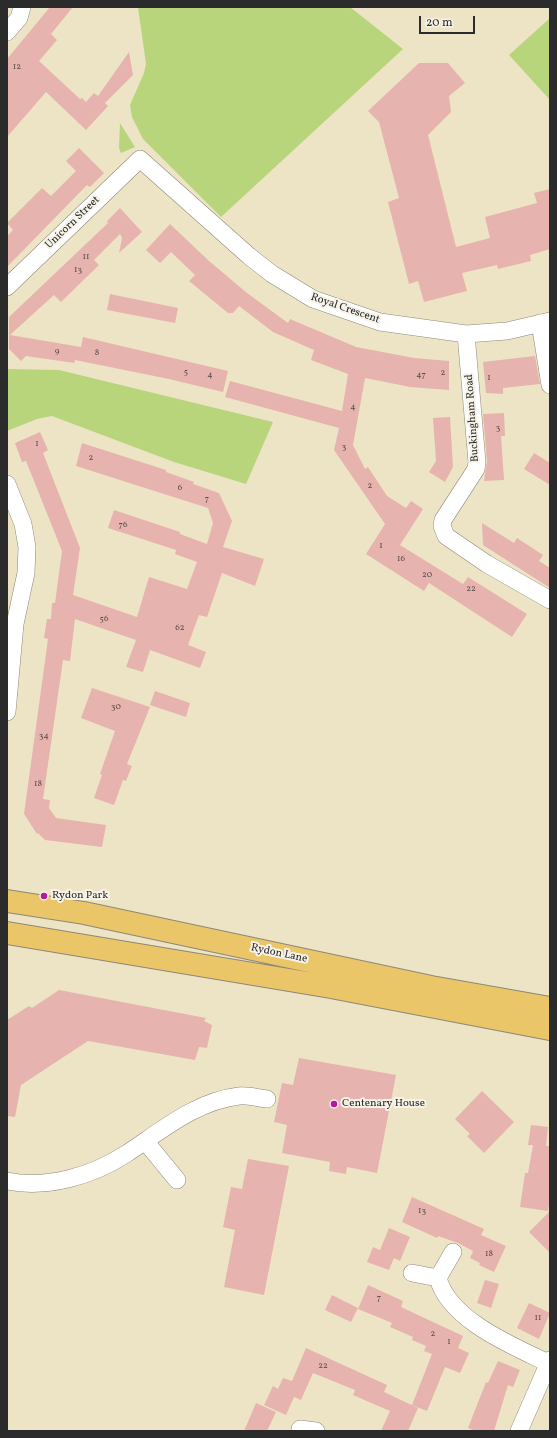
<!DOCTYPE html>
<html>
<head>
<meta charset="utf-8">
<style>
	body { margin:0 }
	#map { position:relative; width:557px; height:1438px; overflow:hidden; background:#ede4c6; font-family:Vollkorn,serif }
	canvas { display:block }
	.frame { position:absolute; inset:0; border:8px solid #2b2b2b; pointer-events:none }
	.scale { position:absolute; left:419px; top:16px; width:56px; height:18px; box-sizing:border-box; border:2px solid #2b2b2b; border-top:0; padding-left:5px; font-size:12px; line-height:14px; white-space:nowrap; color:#2b2b2b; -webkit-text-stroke:3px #f7f3e8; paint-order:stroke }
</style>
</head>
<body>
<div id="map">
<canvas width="557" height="1438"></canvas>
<div class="frame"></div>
<div class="scale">20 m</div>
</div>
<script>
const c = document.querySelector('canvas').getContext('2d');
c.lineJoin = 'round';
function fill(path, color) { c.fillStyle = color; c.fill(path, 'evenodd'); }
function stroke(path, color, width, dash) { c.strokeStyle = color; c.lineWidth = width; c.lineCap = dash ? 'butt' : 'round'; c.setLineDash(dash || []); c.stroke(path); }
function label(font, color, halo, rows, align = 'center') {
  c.font = font + ' Vollkorn,serif'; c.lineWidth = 4; c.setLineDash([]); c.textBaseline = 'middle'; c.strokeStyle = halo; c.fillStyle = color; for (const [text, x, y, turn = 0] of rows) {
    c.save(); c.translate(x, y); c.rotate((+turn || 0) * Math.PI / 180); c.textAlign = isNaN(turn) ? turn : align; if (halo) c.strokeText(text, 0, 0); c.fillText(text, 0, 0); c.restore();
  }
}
const green = new Path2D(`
	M138,7h212l53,42 -182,168 -78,-78 -11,-22 -2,-12 14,-32 2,-9z
	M550,18v82l-41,-45z
	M120,123l15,24 -14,6 -2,-5z
	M7,369l52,1 214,52 -27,62 -72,-22 -122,-46 -15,3 -30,12z`);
const building = new Path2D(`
	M50,7h23l-22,27 6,6 -18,21 41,38 2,-1 4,4 8,-9 4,3 31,-44 4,23 -28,28 3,3 -22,24 -40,-38 -39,45v-78z
	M419,63h29l17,20 -16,13 2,16 -23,23 28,112 34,-9 -5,-21 52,-14 -3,-10 16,-4v60l-20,6 1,6 -33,8 -1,-4 -35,8 5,18 -43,11 -6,-21 -9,3 -21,-82 11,-4 -20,-76 -11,-11z
	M79,148l25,25 -14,14 -3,-2 -80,82v-31l6,-6 -6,-7 35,-35 9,8 25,-25 -10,-10z
	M120,208l22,24 -23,21 3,-15 -2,-4 -26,26 5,5 -38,37 -7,-7 -44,40 71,12 2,-10 145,34 -5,21 -54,-13 -94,-19 -1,3 -48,-7 -5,5 -12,-12v-32l99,-94 -1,-2z
	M170,224l38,36 39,33 41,30 2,-4 66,28 58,11 35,3v29l-39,-3 -45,-9 -12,67 12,24 3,-2 19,29 19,12 5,-7 12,8 -23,36 63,39 5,-7 59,37 -15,23 -83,-54 -5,8 -58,-37 19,-30 -51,-74 5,-22 -114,-31 5,-16 112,30 6,-37 -37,-14 3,-10 -41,-18 -34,-26 -6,7h-5l-39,-32 6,-6 -24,-23 -11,11 -14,-13z
	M110,294l68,14 -3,15 -68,-13z
	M535,356l5,28 -37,4v6l-17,-1 -3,-31z
	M504,413l1,23h-4l3,44 -20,1 3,-20 -4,-47z
	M450,417l3,50 -8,15 -16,-10 7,-11 -3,-43z
	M40,432l8,18 -5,3 37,95 -7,47 64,22 12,-40 38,12 10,-27 -22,-8 1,-4 -68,-22 6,-18 66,22v2l27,10 6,-21 -5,-15 -132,-42 6,-23 84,27v2l28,10 -1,2 26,9 13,28 -9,26 41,12 -9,27 -33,-13 -15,44 -8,-2 -11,30 18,7 -6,16 -50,-18 -7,22 -17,-5 10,-27 -61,-21 -5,42 -7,-1 -20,139 7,1 -1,8 7,10 50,7 -4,22 -57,-7 -7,-7 -1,1 -13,-20 24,-175 -4,-1 3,-19h4l1,-16h3l7,-52 -36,-90 -4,1 -7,-19z
	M534,453l16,10v22l-26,-16z
	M482,523l32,20 3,-5 26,17 -4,6 11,7v20l-67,-43z
	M92,688l58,19 -23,57 5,2 -6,15 -3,-1 -9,25 -20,-7 8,-23 -2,-1 15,-43 -34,-13z
	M155,691l35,12 -4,14 -36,-12z
	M59,990l147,28 -2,3 8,4 -5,23 -8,-1 -4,13 -107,-19 -67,44 -6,32 -8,-1v-96l22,-14 3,2z
	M299,1058l97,17 -19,98 -30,-6 -1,7 -17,-3 1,-9 -48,-9 5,-28 -13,-3 8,-39 11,2z
	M482,1091l32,31 -30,31 -17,-17 3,-2 -15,-15z
	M531,1125l17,2 -2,19h4v51l-2,14 -28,-4 5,-34h3l5,-28h-5z
	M248,1159l41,7 -25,129 -40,-8 11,-57 -12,-3 8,-40 11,2z
	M412,1197l72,32 -3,6 25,11 -12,26 -15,-7 1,-2 -10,-5 3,-7 -15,-8 -20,-7 -1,2 -35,-16z
	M550,1211v42l-21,-21z
	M389,1228l21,9 -10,24 -6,-3 -5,12 -22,-8 6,-15 7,3z
	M485,1280l14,4 -8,24 -14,-5z
	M368,1285l35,16 -2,6 62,29 -5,12 11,5 -9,20 -15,-6 -18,44 -15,-6 20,-51 -8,-3 2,-5 -14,-6 1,-3 -23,-10 2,-4 -34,-14z
	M332,1295l26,13 -7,14 -26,-12z
	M529,1303l21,10 -11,26 -22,-11z
	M306,1348l81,37 -3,7 34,16 -10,23h-27l9,-20 -37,-16 2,-5 -42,-17 -12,27 -7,-3 -8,18 -22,-10 9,-19 5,3 5,-11 9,3z
	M498,1361l22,9 -7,17 -5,-2 -14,46h-18l-8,-3 18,-46 2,1z
	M256,1403l20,9 -9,19h-23z`);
const street = new Path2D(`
	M7,32l12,-14 3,-11
	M7,287l133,-128 109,97 23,18 41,25 67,23 86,12 41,-3 43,-10
	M540,323l10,62
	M466,334l11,128 -1,7 -33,51 -1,6 4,10 41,28 63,36
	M7,484l16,40 4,23 -1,26 -11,51 -8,88
	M145,1141l32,39
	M7,1181c40,8 85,-5 119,-27 35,-23 70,-53 113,-58 9,-1 19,2 28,3
	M412,1273l26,5c11,42 75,68 110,85
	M438,1278l15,-26
	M300,1429l16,2
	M519,1431l31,-71`);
const primary = new Path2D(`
	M7,901l77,12 347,74 119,21
	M7,933l324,54 219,42`);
const markers = [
	[44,896,4,"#b5179e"],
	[334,1104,4,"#b5179e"]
];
const numberNames = [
	["12",17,67],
	["11",86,257],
	["13",78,270],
	["9",57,352],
	["8",97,353],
	["5",186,372],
	["2",443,373],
	["4",210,375],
	["47",421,375],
	["1",489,378],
	["4",353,407],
	["3",498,428],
	["1",37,444],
	["3",344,447],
	["2",91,458],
	["2",370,486],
	["6",180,488],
	["7",207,499],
	["76",123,525],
	["1",381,546],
	["16",401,559],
	["20",427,575],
	["22",471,589],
	["56",104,619],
	["62",180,628],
	["30",116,707],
	["34",44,736],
	["18",38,784],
	["13",422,1211],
	["18",489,1254],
	["7",379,1298],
	["11",538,1318],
	["2",433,1334],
	["1",449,1342],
	["22",323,1366]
];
const streetNames = [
	["Unicorn Street",73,223,-44],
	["Royal Crescent",345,309,19],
	["Buckingham Road",473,418,-94],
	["Rydon Lane",279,954,12]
];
const poiNames = [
	["Rydon Park",52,896],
	["Centenary House",342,1104]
];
fill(green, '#b8d57b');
fill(building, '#e7b3ae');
stroke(street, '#8c8878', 18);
stroke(primary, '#8c8878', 24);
stroke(street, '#fff', 17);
stroke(primary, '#ebc669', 22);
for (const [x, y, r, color] of markers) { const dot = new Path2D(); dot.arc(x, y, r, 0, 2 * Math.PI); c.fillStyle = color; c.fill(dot); stroke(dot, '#f7f3e8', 1.5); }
label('9px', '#5a4d4c', null, numberNames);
label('11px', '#2b2b2b', '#f7f3e8', streetNames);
label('11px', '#2b2b2b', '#f7f3e8', poiNames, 'left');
</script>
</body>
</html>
